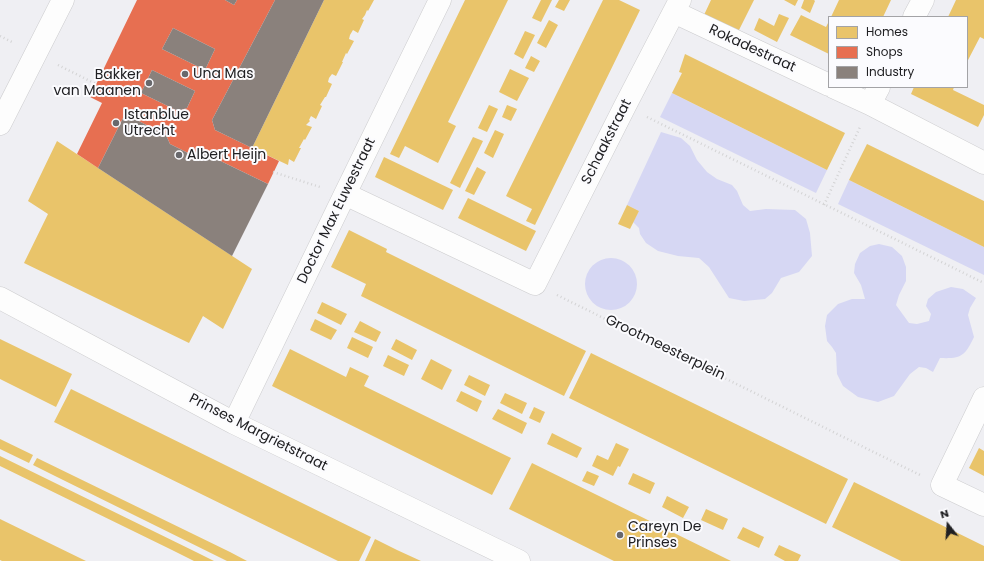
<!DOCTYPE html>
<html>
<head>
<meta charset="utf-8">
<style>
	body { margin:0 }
	#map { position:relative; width:984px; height:561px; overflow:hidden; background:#efeff3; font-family:Poppins,sans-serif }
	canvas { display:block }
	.legend { position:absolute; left:828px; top:16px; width:140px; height:72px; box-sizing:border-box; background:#fbfbfe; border:1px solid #a3a3a6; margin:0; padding:5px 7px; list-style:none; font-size:12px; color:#202023 }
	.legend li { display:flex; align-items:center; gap:8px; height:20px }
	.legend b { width:20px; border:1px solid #a3a3a6 }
	.north { position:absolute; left:928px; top:505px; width:40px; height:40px; -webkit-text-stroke:3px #fbfbfe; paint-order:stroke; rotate:343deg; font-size:11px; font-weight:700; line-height:16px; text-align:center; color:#202023 }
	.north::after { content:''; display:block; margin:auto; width:14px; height:18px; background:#202023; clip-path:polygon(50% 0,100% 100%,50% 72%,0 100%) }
</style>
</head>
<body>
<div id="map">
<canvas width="984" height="561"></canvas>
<ul class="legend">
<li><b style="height:11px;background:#e9c46a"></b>Homes</li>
<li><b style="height:11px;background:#e76f51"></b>Shops</li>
<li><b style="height:11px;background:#8a817c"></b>Industry</li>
</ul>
<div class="north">N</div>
</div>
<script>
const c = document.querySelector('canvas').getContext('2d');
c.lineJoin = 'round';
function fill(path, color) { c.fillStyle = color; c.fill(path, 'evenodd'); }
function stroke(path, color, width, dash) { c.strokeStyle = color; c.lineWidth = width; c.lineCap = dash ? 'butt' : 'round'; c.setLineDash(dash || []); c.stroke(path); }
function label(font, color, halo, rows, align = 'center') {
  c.font = font + ' Poppins,sans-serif'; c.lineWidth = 4; c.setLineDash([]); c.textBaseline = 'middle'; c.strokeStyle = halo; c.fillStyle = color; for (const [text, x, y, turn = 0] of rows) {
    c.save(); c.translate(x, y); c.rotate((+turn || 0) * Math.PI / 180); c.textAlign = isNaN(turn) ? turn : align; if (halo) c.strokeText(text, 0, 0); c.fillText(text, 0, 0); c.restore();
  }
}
const green = new Path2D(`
	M672,93l155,77 -11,23 -156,-76z
	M661,132l20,6 9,8 7,14 10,12 10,7 15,6 5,6 6,14 7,6 16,-2 29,1 11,9 4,14 2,23 -13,16 -18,6 -9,15 -7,6 -21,2 -15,-3 -20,-31 -10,-9 -21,-2 -20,-5 -12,-8 -6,-9 -1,-6 -6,-6 6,-11 -12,-6z
	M849,180l135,67v28l-146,-71z
	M879,244l13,3 10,9 4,11v14l-7,14 -3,10 13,18 8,1 12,-3 2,-7 -5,-8 2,-7 8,-7 15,-5 12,2 13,9 -6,10 -2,7 6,22c-9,19 -13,22 -34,21l-7,14 -7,-4 -7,-1 -9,7 -16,22 -16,6 -20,-5 -15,-11 -6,-12 -1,-21 -4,-6 -5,-6 -2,-15 2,-11 11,-11 14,-5h13l-4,-14 -7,-12 1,-9 5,-11 10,-7z
	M585 284a26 26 0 1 1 52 0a26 26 0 1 1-52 0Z`);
const homes = new Path2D(`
	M324,0h50l-6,11 -1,-1 -2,5 -3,4 2,1 -6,13 -5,-3 -3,5 -1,4 5,2 -7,13 -1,-1 -4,9h1l-7,14 -4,-2 -3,4 -1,4 4,2 -6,13h-1l-5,8 2,1 -6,13 -5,-3 -2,4 1,1 -4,4 6,2 -7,13 -1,-1 -5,9h2l-7,14 -5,-3 -1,6 -36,-17z
	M465,0h43l-60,122 8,4 -18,37 -33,-17 -6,12 -9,-4z
	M541,0h11l-11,22 -9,-4z
	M559,0h11l-6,11 -9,-4z
	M603,0h16l21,10 -105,215 -9,-4 6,-12 -26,-13z
	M711,0h43l-16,32 -34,-17z
	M784,0h14l-3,6z
	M804,0h10l1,1 -5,12 -9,-5z
	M839,0h52l-8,17h-52z
	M956,0h28v39l-4,-2 -13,25v-45h-19z
	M779,14l10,4 -12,24 -23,-12 5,-12 15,8z
	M801,15l25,12 3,-6v33l-39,-19z
	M549,20l9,5 -12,23 -9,-5z
	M525,31l10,4 -12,24 -9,-5z
	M685,54l160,79 -18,37 -155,-77 10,-20 -3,-1z
	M531,56l9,5 -6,11 -9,-4z
	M510,69l19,9 -12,23 -18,-9z
	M914,87h40l-1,3 31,15v10l-6,12 -67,-33z
	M489,105l9,4 -11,23 -9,-4z
	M507,105l10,4 -6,12 -9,-4z
	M495,130l9,4 -11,24 -9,-5z
	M473,137l10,4 -23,47 -10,-5z
	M57,141l195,128 -29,60 -20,-13 -14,27 -165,-80 24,-49 -20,-13z
	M867,144l117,57v46l-135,-67z
	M384,157l69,33 -10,20 -68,-33z
	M477,167l9,5 -12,23 -9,-4z
	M468,198l68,33 -10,20 -68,-33z
	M627,205l12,6 -9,18 -12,-5z
	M349,230l38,19 -1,3 200,99 -22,45 -203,-100 5,-12 -35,-17z
	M322,302l25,12 -6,11 -24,-12z
	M315,319l22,11 -6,10 -21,-10z
	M360,321l21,11 -5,10 -22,-10z
	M352,337l21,10 -5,11 -21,-10z
	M0,339l72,35 -16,33 -56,-28z
	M396,339l21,11 -5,10 -21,-11z
	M290,349l56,28 4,-10 19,9 -5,10 147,72 -19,37 -220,-109z
	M591,353l257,126 -22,45 -257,-126z
	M388,355l21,10 -5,11 -21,-10z
	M431,359l21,11 -10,20 -21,-11z
	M469,375l21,10 -5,11 -21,-11z
	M71,389l300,148 -12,24h-21l-284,-139z
	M461,391l21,10 -5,11 -21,-11z
	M505,393l22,10 -5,11 -22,-11z
	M534,407l11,5 -5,11 -11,-5z
	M498,409l29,14 -5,11 -30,-15z
	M552,433l30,15 -5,10 -30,-14z
	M0,439l33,16 -4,8 -29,-14z
	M616,443l13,6 -9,18 -2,-1 -5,10 -21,-10 5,-11 11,5z
	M979,448l5,3v25l-15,-8z
	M0,456l198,97 16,8h-20l-22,-11 -172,-84z
	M37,458l193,94 17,9h-20l-172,-85 -22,-11z
	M532,463l199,98h-117l-105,-52z
	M587,471l12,5 -5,10 -12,-5z
	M633,473l22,10 -5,11 -22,-10z
	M854,482l130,64v15h-83l-69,-34z
	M667,496l22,11 -6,11 -21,-11z
	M706,509l22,10 -5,11 -22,-10z
	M0,519l45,22 41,20h-84l-2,-1z
	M743,527l21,10 -5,11 -22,-10z
	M375,539l22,11 24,11h-56z
	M779,545l22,10 -3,6h-13l-11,-6z`);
const shops = new Path2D(`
	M137,0h88l9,5 3,-5h38l-63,120 3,10 64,31 -11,23 -64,-31 -10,3 -24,-12 -4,-9 -41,-21 -27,54 -21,-14 25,-51 -12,-6zM173,28l42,21 -10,21 -43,-21zM152,70l43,21 -8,17 -9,3 -37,-18z`);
const industry = new Path2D(`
	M225,0h12l-3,5z
	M275,0h49l-72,148 -37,-18 -3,-10z
	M173,28l42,21 -10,21 -43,-21z
	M152,70l43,21 -8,17 -9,3 -37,-18z
	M125,114l41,21 4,9 24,12 10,-3 64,31 -36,72 -134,-88z`);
const path = new Path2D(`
	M0,36l14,7
	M58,65l38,19
	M647,117l337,166
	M273,172l47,15
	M824,205l36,-78
	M557,295l363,180`);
const minor = new Path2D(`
	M674,12l155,73
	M914,17l9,-17
	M833,87l37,17 114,59
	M870,104l9,-17
	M0,124l63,-124
	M345,194l190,90 90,-178 55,-106
	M0,298l234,125 285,138
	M984,398l-42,87 42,20
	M234,423l111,-229 95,-194`);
const markers = [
	[185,74,4,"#68686c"],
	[149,83,4,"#68686c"],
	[116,123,4,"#68686c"],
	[179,155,4,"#68686c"],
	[620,535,4,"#68686c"]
];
const streetNames = [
	["Rokadestraat",752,49,25],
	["Schaakstraat",607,142,-63],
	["Doctor Max Euwestraat",337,211,-64],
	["Grootmeesterplein",665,348,26],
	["Prinses Margrietstraat",258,433,27]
];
const poiNames = [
	["Una Mas",193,74],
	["Bakker",141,75,"right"],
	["van Maanen",141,91,"right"],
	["Istanblue",124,115],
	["Utrecht",124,131],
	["Albert Heijn",187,155],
	["Careyn De",628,527],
	["Prinses",628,543]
];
fill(green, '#d6d7f3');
fill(homes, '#e9c46a');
fill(shops, '#e76f51');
fill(industry, '#8a817c');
stroke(minor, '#ccccce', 23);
stroke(path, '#d3d3d4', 2.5, [1, 3]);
stroke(minor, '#fdfdfd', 22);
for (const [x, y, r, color] of markers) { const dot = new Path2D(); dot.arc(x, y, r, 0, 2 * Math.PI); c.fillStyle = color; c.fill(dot); stroke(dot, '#fbfbfe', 1.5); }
label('14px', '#202023', '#fbfbfe', streetNames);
label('14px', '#202023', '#fbfbfe', poiNames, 'left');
</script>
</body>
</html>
